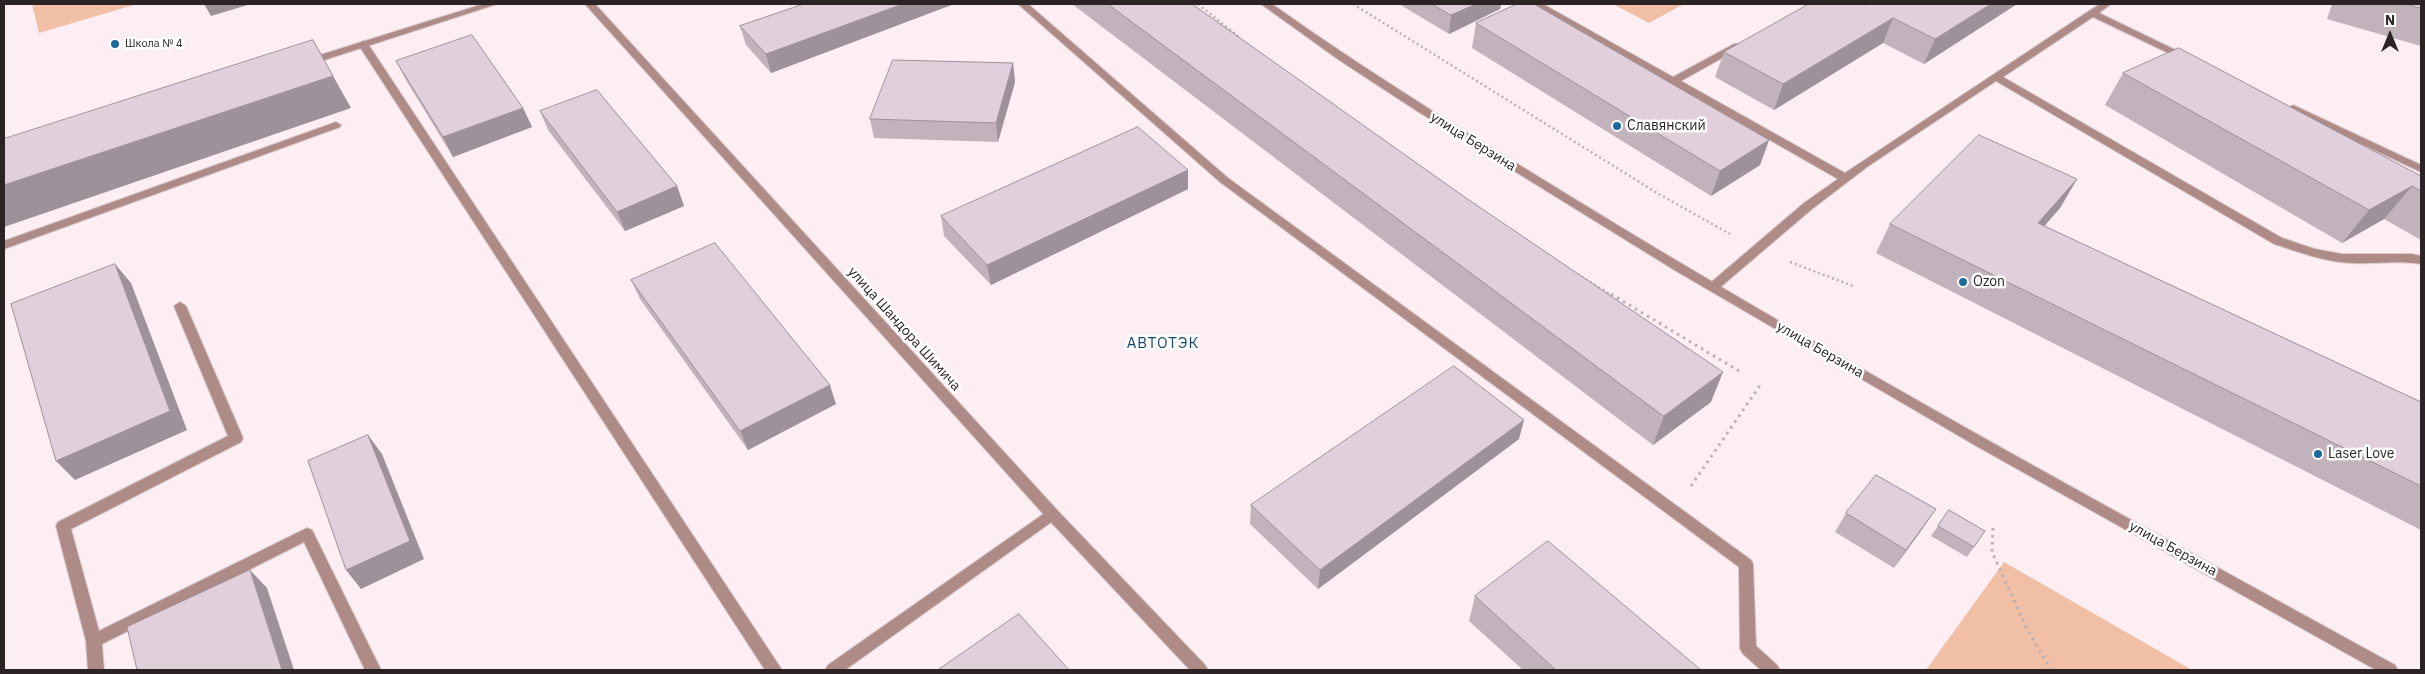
<!DOCTYPE html>
<html>
<head>
<meta charset="utf-8">
<style>
	body { margin:0 }
	#map { position:relative; width:2425px; height:674px; overflow:hidden; background:#fceef2; font-family:"IBM Plex Sans",sans-serif }
	canvas { display:block }
	.frame { position:absolute; inset:0; border:5px solid #2c2325; pointer-events:none }
	.north { position:absolute; left:2365px; top:10px; width:50px; height:50px; -webkit-text-stroke:4px #fff; paint-order:stroke; rotate:0deg; font-size:14px; font-weight:700; line-height:20px; text-align:center; color:#2c2325 }
	.north::after { content:''; display:block; margin:auto; width:18px; height:22px; background:#2c2325; clip-path:polygon(50% 0,100% 100%,50% 72%,0 100%) }
</style>
</head>
<body>
<div id="map">
<canvas width="2425" height="674"></canvas>
<div class="frame"></div>
<div class="north">N</div>
</div>
<script>
const c = document.querySelector('canvas').getContext('2d');
c.lineJoin = 'round';
function fill(path, color) { c.fillStyle = color; c.fill(path, 'evenodd'); }
function stroke(path, color, width, dash) { c.strokeStyle = color; c.lineWidth = width; c.lineCap = dash ? 'butt' : 'round'; c.setLineDash(dash || []); c.stroke(path); }
function label(font, color, halo, rows, align = 'center') {
  c.font = font + ' "IBM Plex Sans",sans-serif'; c.lineWidth = 5; c.setLineDash([]); c.textBaseline = 'middle'; c.strokeStyle = halo; c.fillStyle = color; for (const [text, x, y, turn = 0] of rows) {
    c.save(); c.translate(x, y); c.rotate((+turn || 0) * Math.PI / 180); c.textAlign = isNaN(turn) ? turn : align; if (halo) c.strokeText(text, 0, 0); c.fillText(text, 0, 0); c.restore();
  }
}
const green = new Path2D(`
	M32,4h105l-98,29z
	M1613,4h71l-35,19z
	M2004,562l188,108h-266z`);
const pathFar1 = new Path2D(`
	M1198,4l42,34
	M1353,4l304,189 73,41
	M1790,262l63,24
	M1577,274l36,22`);
const path = new Path2D(`
	M1611,294l128,77
	M1691,486l70,-102
	M1993,528l-1,24 35,77 24,41`);
const service = new Path2D(`
	M1018,4h10l200,174 523,382 2,4 3,82 21,19 3,5h-19l-18,-16 -3,-5 -1,-82 -519,-385z
	M1532,4h11l130,73 61,-33h6v4l-59,33 164,92 244,-162 11,-7h11l-12,9 93,45 -5,3 -4,-1 -90,-43 -90,60 279,161 33,11 27,5h70l9,2v8c-23,-4 -45,0 -69,-1 -27,-1 -53,-11 -78,-19l-278,-163 -129,86 -55,42 -95,81h-8l-2,-3 2,-3 95,-81 34,-24z
	M363,41l5,3 414,626h-17l-407,-626z
	M2293,105l128,60v7l-132,-62 -1,-2z
	M336,122l5,3 -1,2 -336,122v-8z
	M180,302l6,4 57,132 -2,4 -170,87 28,102 208,-103 5,2 69,140h-16l-61,-128 -202,102 2,26h-16l-2,-29 -30,-115 2,-4 170,-86 -54,-130z
	M1052,508l5,2 2,4 -2,4 -212,152h-20l3,-5z`);
const minor = new Path2D(`
	M483,4h14l-185,60 -4,1 -5,-3 1,-2z
	M585,4h10l462,506 148,155 3,5h-18l-143,-152z`);
const tertiary = new Path2D(`
	M1261,4h11c110,78 226,148 342,219 256,155 519,298 781,442l3,5h-22l-398,-223 -302,-176 -259,-160 -78,-51z`);
const wall = new Path2D(`
	M804,4h150l-183,69 -25,-28 -6,-19z
	M1072,4h120l519,398 -58,43z
	M1399,4h102l-1,5 -51,25z
	M1867,4h150l-93,60 -41,-21 -109,67 -59,-33 9,-25z
	M2332,4h89v42l-94,-27z
	M1476,23l293,117 -9,25 -49,31 -239,-148z
	M396,61l127,47 9,19 -79,30 -47,-77z
	M1013,63l2,19 -17,60 -124,-4 -4,-19z
	M2123,73l298,103v64l-37,-21 -42,24 -237,-138z
	M540,111l137,75 7,20 -59,25 -77,-101z
	M1188,170v19l-197,96 -47,-49 -3,-20z
	M2077,179l-17,29 -16,18 377,176v128l-545,-277 14,-29z
	M631,280l205,124 -88,46 -108,-151z
	M1519,439l-201,150 -68,-65 1,-19z
	M1949,510l36,21 -18,26 -36,-21z
	M1846,513l77,15 -29,40 -59,-36z
	M1475,596l226,74h-178l-54,-49z`);
const shadedWall = new Path2D(`
	M204,4h47l-40,12z
	M903,4h51l-183,69 -5,-19z
	M1476,4h25l-1,5 -51,25 2,-19z
	M1991,4h26l-93,60 11,-25z
	M1893,18l-10,25 -109,67 9,-26z
	M313,40l38,68 -347,119v-42z
	M1013,63l2,19 -17,60 -2,-19z
	M523,108l9,19 -79,30 -10,-20z
	M1769,140l-9,25 -49,31 9,-25z
	M1188,170v19l-197,96 -4,-20z
	M2077,179l-17,29 -39,45 17,-30z
	M677,186l7,20 -59,25 -8,-19z
	M2412,186l-28,33 -42,24 27,-33z
	M115,264l16,19 56,147 -112,50 -19,-19z
	M1723,372l-12,30 -58,43 11,-29z
	M830,385l6,19 -88,46 -8,-19z
	M1524,420l-5,19 -201,150 2,-19z
	M368,435l14,19 42,105 -63,30 -15,-19z
	M1936,509l-13,19 -29,40 12,-18z
	M250,570l17,18 27,82h-12z`);
const building = new Path2D(`
	M804,4h99l-137,50 -26,-28z
	M1108,4h84l274,194 257,174 -59,44z
	M1432,4h44l-25,11z
	M1517,4h17l235,136 -49,31 -244,-148z
	M1809,4h53l3,1 2,-1h124l-56,35 -42,-21 -110,66 -59,-32z
	M2407,4h14v4z
	M472,35l51,73 -80,29 -47,-76z
	M313,40l20,36 -329,109v-46z
	M2179,48l242,128v15l-9,-5 -43,24 -246,-137z
	M893,60l120,3 -17,60 -126,-4z
	M597,90l80,96 -60,26 -77,-101z
	M1138,127l50,43 -201,95 -46,-49z
	M1979,135l98,44 -39,44 383,179v84l-531,-262z
	M715,243l115,142 -90,46 -109,-151z
	M115,264l55,147 -114,50 -45,-157z
	M1454,366l70,54 -204,150 -69,-65z
	M368,435l42,106 -64,29 -38,-109z
	M1876,475l60,34 -30,41 -60,-37z
	M1949,510l36,21 -11,16 -36,-21z
	M1548,541l153,129h-145l-81,-74z
	M250,570l32,100h-145l-10,-43z
	M1019,614l50,56h-131z`);
const markers = [
	[115,44,5,"#1c699b"],
	[1617,126,5,"#1c699b"],
	[1963,282,5,"#1c699b"],
	[2318,454,5,"#1c699b"]
];
const farPoinames = [
	["Школа № 4",125,44]
];
const poiNames = [
	["Славянский",1627,126],
	["Ozon",1973,282],
	["Laser Love",2328,454]
];
const streetNames = [
	["улица Берзина",1473,142,32],
	["улица Шандора Шимича",904,329,48],
	["улица Берзина",1820,350,30],
	["улица Берзина",2173,549,29]
];
const neighbourhoodNames = [
	["АВТОТЭК",1163,344]
];
fill(green, '#f1bfa6');
stroke(service, '#d7c9cd', 2);
stroke(minor, '#d7c9cd', 2);
stroke(tertiary, '#d7c9cd', 2);
stroke(pathFar1, '#bdb0b4', 2.5, [2, 3]);
stroke(path, '#bdb0b4', 3, [2.5, 4.5]);
fill(service, '#af8b88');
fill(minor, '#af8b88');
fill(tertiary, '#af8b88');
fill(wall, '#c2b2bc');
fill(shadedWall, '#9e9199');
fill(building, '#e1cfdb');
stroke(building, '#9e9199', 1);
for (const [x, y, r, color] of markers) { const dot = new Path2D(); dot.arc(x, y, r, 0, 2 * Math.PI); c.fillStyle = color; c.fill(dot); stroke(dot, '#fff', 2); }
label('11px', '#2c2325', '#fff', farPoinames, 'left');
label('14px', '#2c2325', '#fff', poiNames, 'left');
label('14px', '#2c2325', '#fff', streetNames);
c.letterSpacing = '1px';
label('15px', '#16496c', '#fff', neighbourhoodNames);
c.letterSpacing = '0px';
</script>
</body>
</html>
